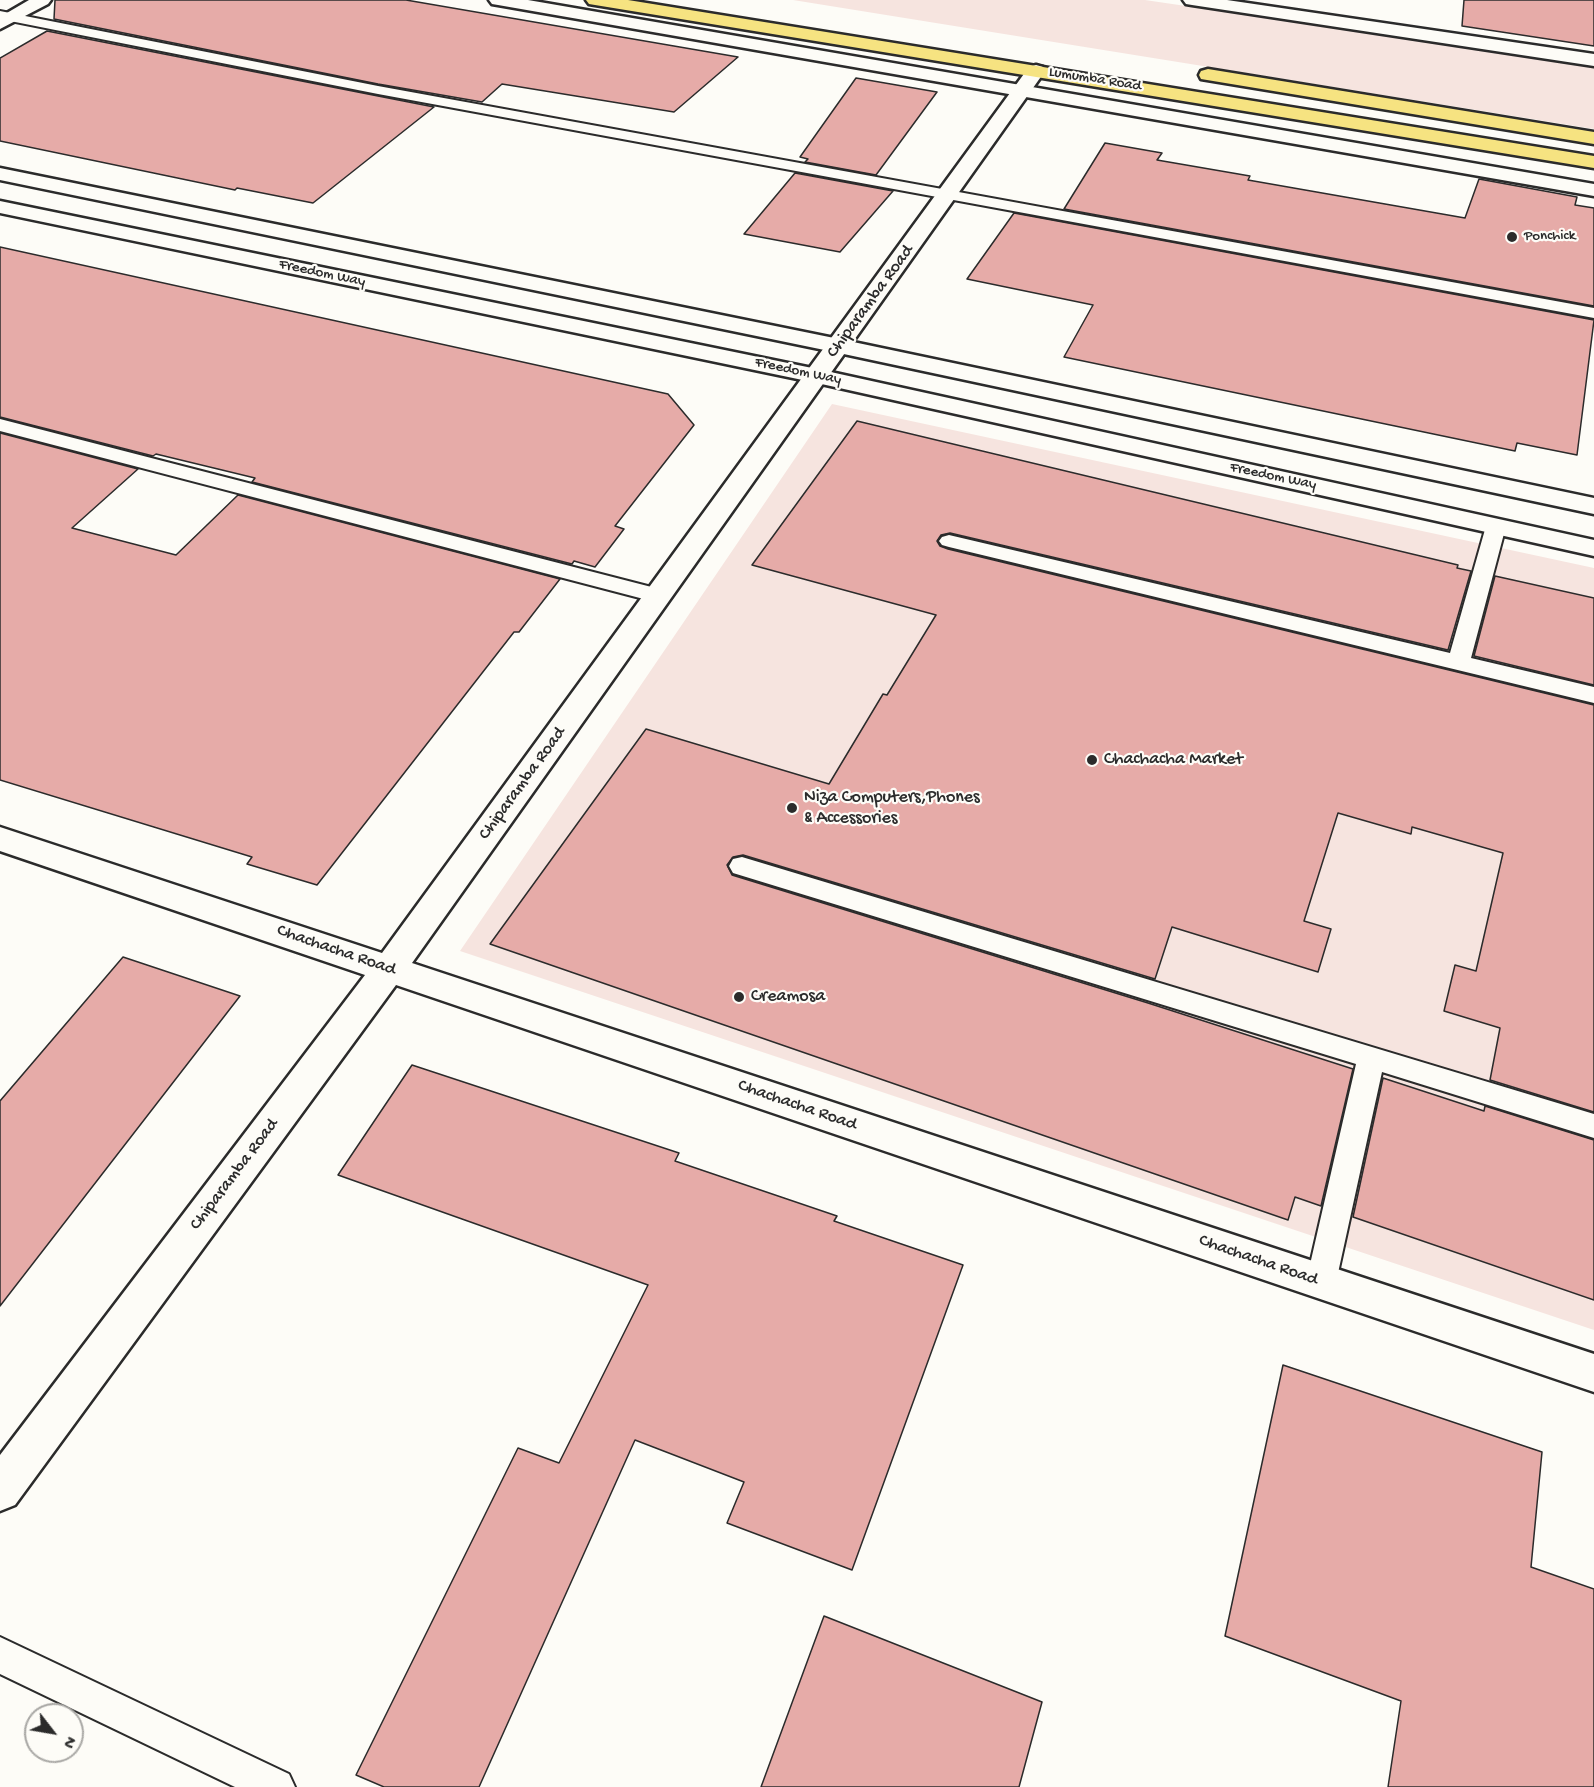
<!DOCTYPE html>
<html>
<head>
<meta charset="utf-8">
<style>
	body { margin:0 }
	#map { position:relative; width:1594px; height:1787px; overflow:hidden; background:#fdfcf7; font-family:"Gochi Hand",sans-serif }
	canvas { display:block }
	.north { position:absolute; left:24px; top:1703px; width:60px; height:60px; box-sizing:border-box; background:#fdfcf7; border:2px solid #a9a8a5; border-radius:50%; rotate:121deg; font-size:16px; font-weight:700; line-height:24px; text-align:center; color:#2b2b2b }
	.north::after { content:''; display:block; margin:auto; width:21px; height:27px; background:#2b2b2b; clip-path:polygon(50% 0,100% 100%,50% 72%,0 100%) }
</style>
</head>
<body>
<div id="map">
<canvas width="1594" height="1787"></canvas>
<div class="north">N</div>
</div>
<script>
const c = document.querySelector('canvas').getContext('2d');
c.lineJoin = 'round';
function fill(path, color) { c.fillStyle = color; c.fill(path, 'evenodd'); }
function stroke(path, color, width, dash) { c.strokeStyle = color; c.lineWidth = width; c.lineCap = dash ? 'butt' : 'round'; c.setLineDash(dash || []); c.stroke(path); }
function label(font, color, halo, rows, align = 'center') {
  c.font = font + ' "Gochi Hand",sans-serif'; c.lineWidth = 4.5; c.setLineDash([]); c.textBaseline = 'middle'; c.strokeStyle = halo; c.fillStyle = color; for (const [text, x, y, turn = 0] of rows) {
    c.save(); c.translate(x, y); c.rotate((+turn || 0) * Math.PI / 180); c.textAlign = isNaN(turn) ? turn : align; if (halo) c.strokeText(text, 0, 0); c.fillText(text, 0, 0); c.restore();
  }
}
const built = new Path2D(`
	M793,0h352l449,66v63z
	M832,404l762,164v762l-1134,-379z`);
const building = new Path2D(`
	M55,0h351l332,57 -64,55 -172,-28 -20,18 -104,-18 -324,-65z
	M1464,0h130v46l-132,-20z
	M47,31l331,65 56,11 -121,96 -76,-15 -2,2 -235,-49v-83z
	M856,78l81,14 -61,83 -71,-13 3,-3 -8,-2z
	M1105,143l57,10 -5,7 93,16 -2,4 217,38 14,-39 98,18 -2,8 19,3v98l-530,-97z
	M795,173l98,18 -53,61 -96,-18z
	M1014,213l580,107 -17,135 -60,-12 -2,8 -451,-94 29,-52 -126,-26z
	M0,247l668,147 26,31 -79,101 9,3 -29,38 -21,-6 -2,3 -320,-82 3,-4 -99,-24 -3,2 -153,-39z
	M857,421l601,144 -1,3 14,3 -23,79 -498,-117 -9,2 -4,6 3,5 8,3 646,156v407l-104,-32 10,-52 -56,-17 11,-46 21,6 27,-118 -91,-26 -1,7 -73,-21 -34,108 27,8 -13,43 -146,-45 -17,52 -412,-124 -10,2 -6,8 5,10 416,128 205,66 -32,137 -26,-9 -7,23 -798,-276 156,-215 183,55 54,-90 4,1 49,-80 -184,-50z
	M0,433l138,36 -66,59 104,27 62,-60 322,84 -41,53h-5l-197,253 -70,-21 5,-7 -252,-77z
	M1495,576l99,22v87l-120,-29z
	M123,957l117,39 -240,310v-205z
	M412,1065l267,88 -4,8 162,55 -3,5 129,44 -111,305 -125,-47 17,-41 -109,-42 -156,347h-95l-28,-12 162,-327 41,15 89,-178 -310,-110z
	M1383,1078l101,33 1,-5 109,34v160l-241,-83z
	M1283,1365l259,87 -11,115 63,22v198h-206l13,-86 -176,-65z
	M824,1616l218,86 -23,85h-258z`);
const service = new Path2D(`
	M0,11l378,75 1216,222v10l-1216,-224 -378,-75z
	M0,419l667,172 3,5 -3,5 -8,2 -659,-172z
	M1496,520l7,2 3,4 -35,132 123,29v16l-645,-156 -7,-2 -3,-4 3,-4 7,-2 501,118 36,-127 3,-4z
	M742,857l852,257v24l-212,-66 -46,210 -4,10 -11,4 -11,-4 -4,-10 50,-218 -623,-191 -4,-7 4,-7z
	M0,1637l289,137 6,13h-60l-235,-113z`);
const minor = new Path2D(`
	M489,0h39l1066,184v12l-1096,-191 -6,-1z
	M1183,0h44l367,54v12l-402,-61 -6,-1z`);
const tertiary = new Path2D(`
	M29,0h22l-3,4 -48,25v-12z
	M1036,65l7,2 2,4 -633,892 1182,391v38l-1198,-407 -381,520 -15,6v-56l365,-480 -365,-124v-24l382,126 647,-886z`);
const secondary = new Path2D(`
	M0,168l839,171 755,159v16l-755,-161 -839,-173z
	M0,201l817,168 777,171v16l-777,-173 -817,-170z`);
const primary = new Path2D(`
	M586,0h42l966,156v12l-999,-163 -6,-1z
	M1208,69l386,63v12l-393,-65 -2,-4 2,-4z`);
const markers = [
	[1512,237,6,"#2b2b2b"],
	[1092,760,6,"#2b2b2b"],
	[792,808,6,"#2b2b2b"],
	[739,997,6,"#2b2b2b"]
];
const farStreetnames = [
	["Lumumba Road",1095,80,9],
	["Freedom Way",322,274,12],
	["Freedom Way",798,372,12],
	["Freedom Way",1273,477,12]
];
const farPoinames = [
	["Ponchick",1524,237]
];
const streetNames = [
	["Chiparamba Road",871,302,-54],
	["Chiparamba Road",523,784,-54],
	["Chachacha Road",336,951,19],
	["Chachacha Road",797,1106,19],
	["Chiparamba Road",235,1175,-53],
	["Chachacha Road",1258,1261,19]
];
const poiNames = [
	["Chachacha Market",1104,760],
	["Niza Computers,Phones",804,798],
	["& Accessories",804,819],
	["Creamosa",751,997]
];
fill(built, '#f6e4df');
fill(building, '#e6aba8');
stroke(building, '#2b2b2b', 1.5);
stroke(service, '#2b2b2b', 4);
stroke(minor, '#2b2b2b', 5);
stroke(tertiary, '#2b2b2b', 5);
stroke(secondary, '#2b2b2b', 5);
stroke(primary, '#2b2b2b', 5);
fill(service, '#fdfcf7');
fill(minor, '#fdfcf7');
fill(tertiary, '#fdfcf7');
fill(secondary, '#fdfcf7');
fill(primary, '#f6e381');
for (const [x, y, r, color] of markers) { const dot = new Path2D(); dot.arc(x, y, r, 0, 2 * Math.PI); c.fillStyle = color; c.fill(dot); stroke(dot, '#fdfcf7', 2); }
label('15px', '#2b2b2b', '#fdfcf7', farStreetnames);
label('15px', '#2b2b2b', '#fdfcf7', farPoinames, 'left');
label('18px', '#2b2b2b', '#fdfcf7', streetNames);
label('18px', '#2b2b2b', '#fdfcf7', poiNames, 'left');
</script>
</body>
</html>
